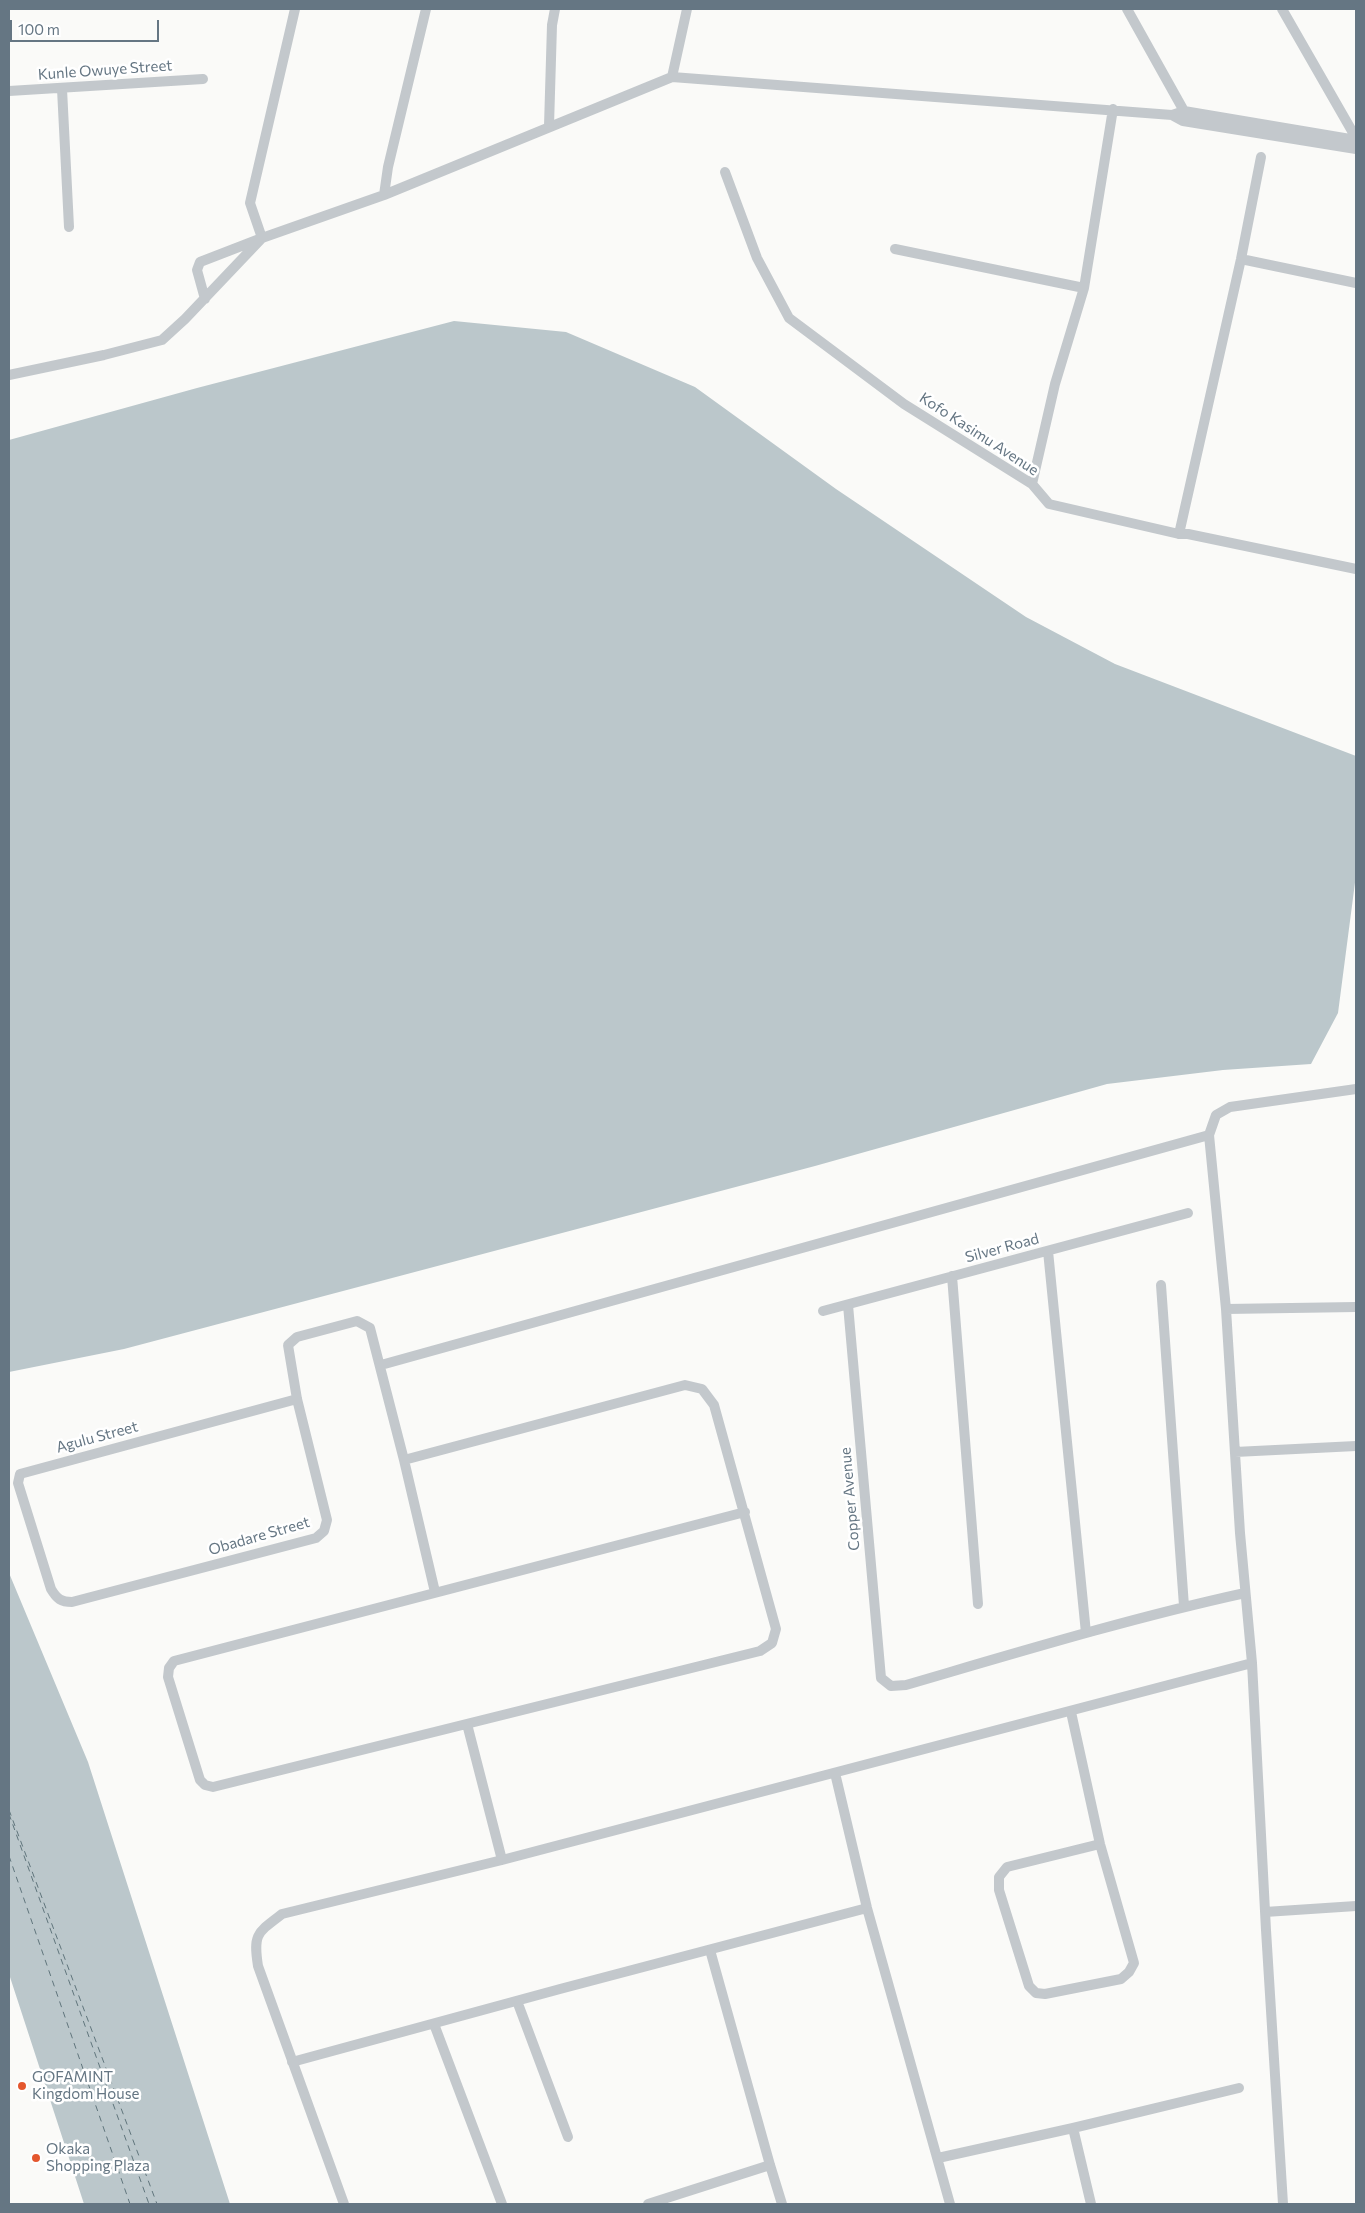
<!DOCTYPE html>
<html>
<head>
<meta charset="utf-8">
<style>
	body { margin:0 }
	#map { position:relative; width:1365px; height:2213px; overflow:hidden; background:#fafaf8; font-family:Commissioner,sans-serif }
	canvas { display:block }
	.frame { position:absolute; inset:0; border:10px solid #657683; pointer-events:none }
	.scale { position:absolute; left:10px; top:20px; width:149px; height:22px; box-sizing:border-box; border:2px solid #657683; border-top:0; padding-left:6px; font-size:15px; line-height:18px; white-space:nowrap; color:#657683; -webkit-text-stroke:4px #fff; paint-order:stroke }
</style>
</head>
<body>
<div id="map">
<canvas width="1365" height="2213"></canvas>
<div class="frame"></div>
<div class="scale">100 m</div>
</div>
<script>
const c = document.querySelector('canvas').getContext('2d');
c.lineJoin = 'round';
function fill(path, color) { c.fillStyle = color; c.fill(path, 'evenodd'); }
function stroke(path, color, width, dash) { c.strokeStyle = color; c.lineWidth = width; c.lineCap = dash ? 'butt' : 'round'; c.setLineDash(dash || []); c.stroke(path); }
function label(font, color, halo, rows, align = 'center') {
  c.font = font + ' Commissioner,sans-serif'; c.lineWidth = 5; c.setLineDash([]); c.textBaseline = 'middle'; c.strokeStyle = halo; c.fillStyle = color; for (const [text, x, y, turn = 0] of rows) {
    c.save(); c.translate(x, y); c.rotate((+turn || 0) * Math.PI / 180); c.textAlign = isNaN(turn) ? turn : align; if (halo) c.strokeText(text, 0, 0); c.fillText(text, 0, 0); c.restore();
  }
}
const water = new Path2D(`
	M454,321l112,11 129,55 141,102 190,128 89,47 241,92v119l-18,138 -27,51 -88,6 -116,14 -292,82 -691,183 -115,23v-932l188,-52z
	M9,1573l79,189 142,442h-146l-75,-230z`);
const ferry = new Path2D(`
	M9,1810l148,394
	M9,1814l140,390
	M9,1856l121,348`);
const street = new Path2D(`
	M1127,9l57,102 -1,6
	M1282,9l74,129
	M672,77l15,-68
	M62,89l7,138
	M9,91l194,-12
	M1172,115l12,-4 172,29
	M549,126l3,-101 3,-16
	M725,172l32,86 32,60 115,86 128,80 17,20 130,30h9l168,35
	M384,195l4,-28 38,-158
	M895,249l189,39
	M1241,259l115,24
	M205,299l-8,-29 3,-8 62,-24 -12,-35 45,-194
	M9,375l95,-20 58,-15 23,-21 77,-81 122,-43 288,-118 500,38 11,6 173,28
	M1032,484l23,-100 29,-96 29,-179
	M1179,534l62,-275 20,-102
	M1048,1251l38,382
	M952,1276l26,328
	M1161,1285l23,321
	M848,1305l33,373 10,8 15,-1c113,-33 225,-67 339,-92
	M1226,1309l130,-2
	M823,1311l365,-98
	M381,1365l828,-230
	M297,1399l-277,75 -2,9 33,106c6,10 10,13 21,13l244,-64 8,-7 3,-11 -30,-121 -9,-54 9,-8 60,-16 13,7 34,132 31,132
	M1235,1452l121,-6
	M404,1460l281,-75 17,4 12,16 62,224 -4,14 -12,8 -547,136 -8,-2 -5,-5 -32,-103 1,-9 5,-7 571,-149
	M1071,1712l29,132 34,119 -5,9 -8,7 -76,15 -9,-1 -7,-7 -30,-96v-13l8,-10 93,-23
	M467,1724l35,136
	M835,1773l32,135 83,296
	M1265,1912l91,-6
	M710,1950l60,215 12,39
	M517,2001l51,136
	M434,2024l68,180
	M292,2062l268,-73 307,-81
	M1073,2128l18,76
	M938,2158l135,-30 166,-40
	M344,2204l-86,-238c-5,-32 -1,-33 24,-52l220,-54 750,-197
	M648,2204l122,-39
	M1283,2204l-17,-274 -14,-267 -12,-130 -14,-224 -17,-174 7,-20 14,-8 126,-18`);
const markers = [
	[22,2086,5,"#e4572e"],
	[36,2158,5,"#e4572e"]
];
const streetNames = [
	["Kunle Owuye Street",105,70,-4],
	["Kofo Kasimu Avenue",979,434,33],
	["Silver Road",1002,1248,-15],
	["Agulu Street",97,1437,-15],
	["Copper Avenue",850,1499,-95],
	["Obadare Street",259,1536,-16]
];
const poiNames = [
	["GOFAMINT",32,2077],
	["Kingdom House",32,2094],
	["Okaka",46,2149],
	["Shopping Plaza",46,2166]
];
fill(water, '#bbc7cb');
stroke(ferry, '#60757c', 1, [6, 5]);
stroke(street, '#c3c8cc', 10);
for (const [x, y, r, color] of markers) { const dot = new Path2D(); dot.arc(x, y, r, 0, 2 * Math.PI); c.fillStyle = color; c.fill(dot); stroke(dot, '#fff', 2); }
label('15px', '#657683', '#fff', streetNames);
label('15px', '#657683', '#fff', poiNames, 'left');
</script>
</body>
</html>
